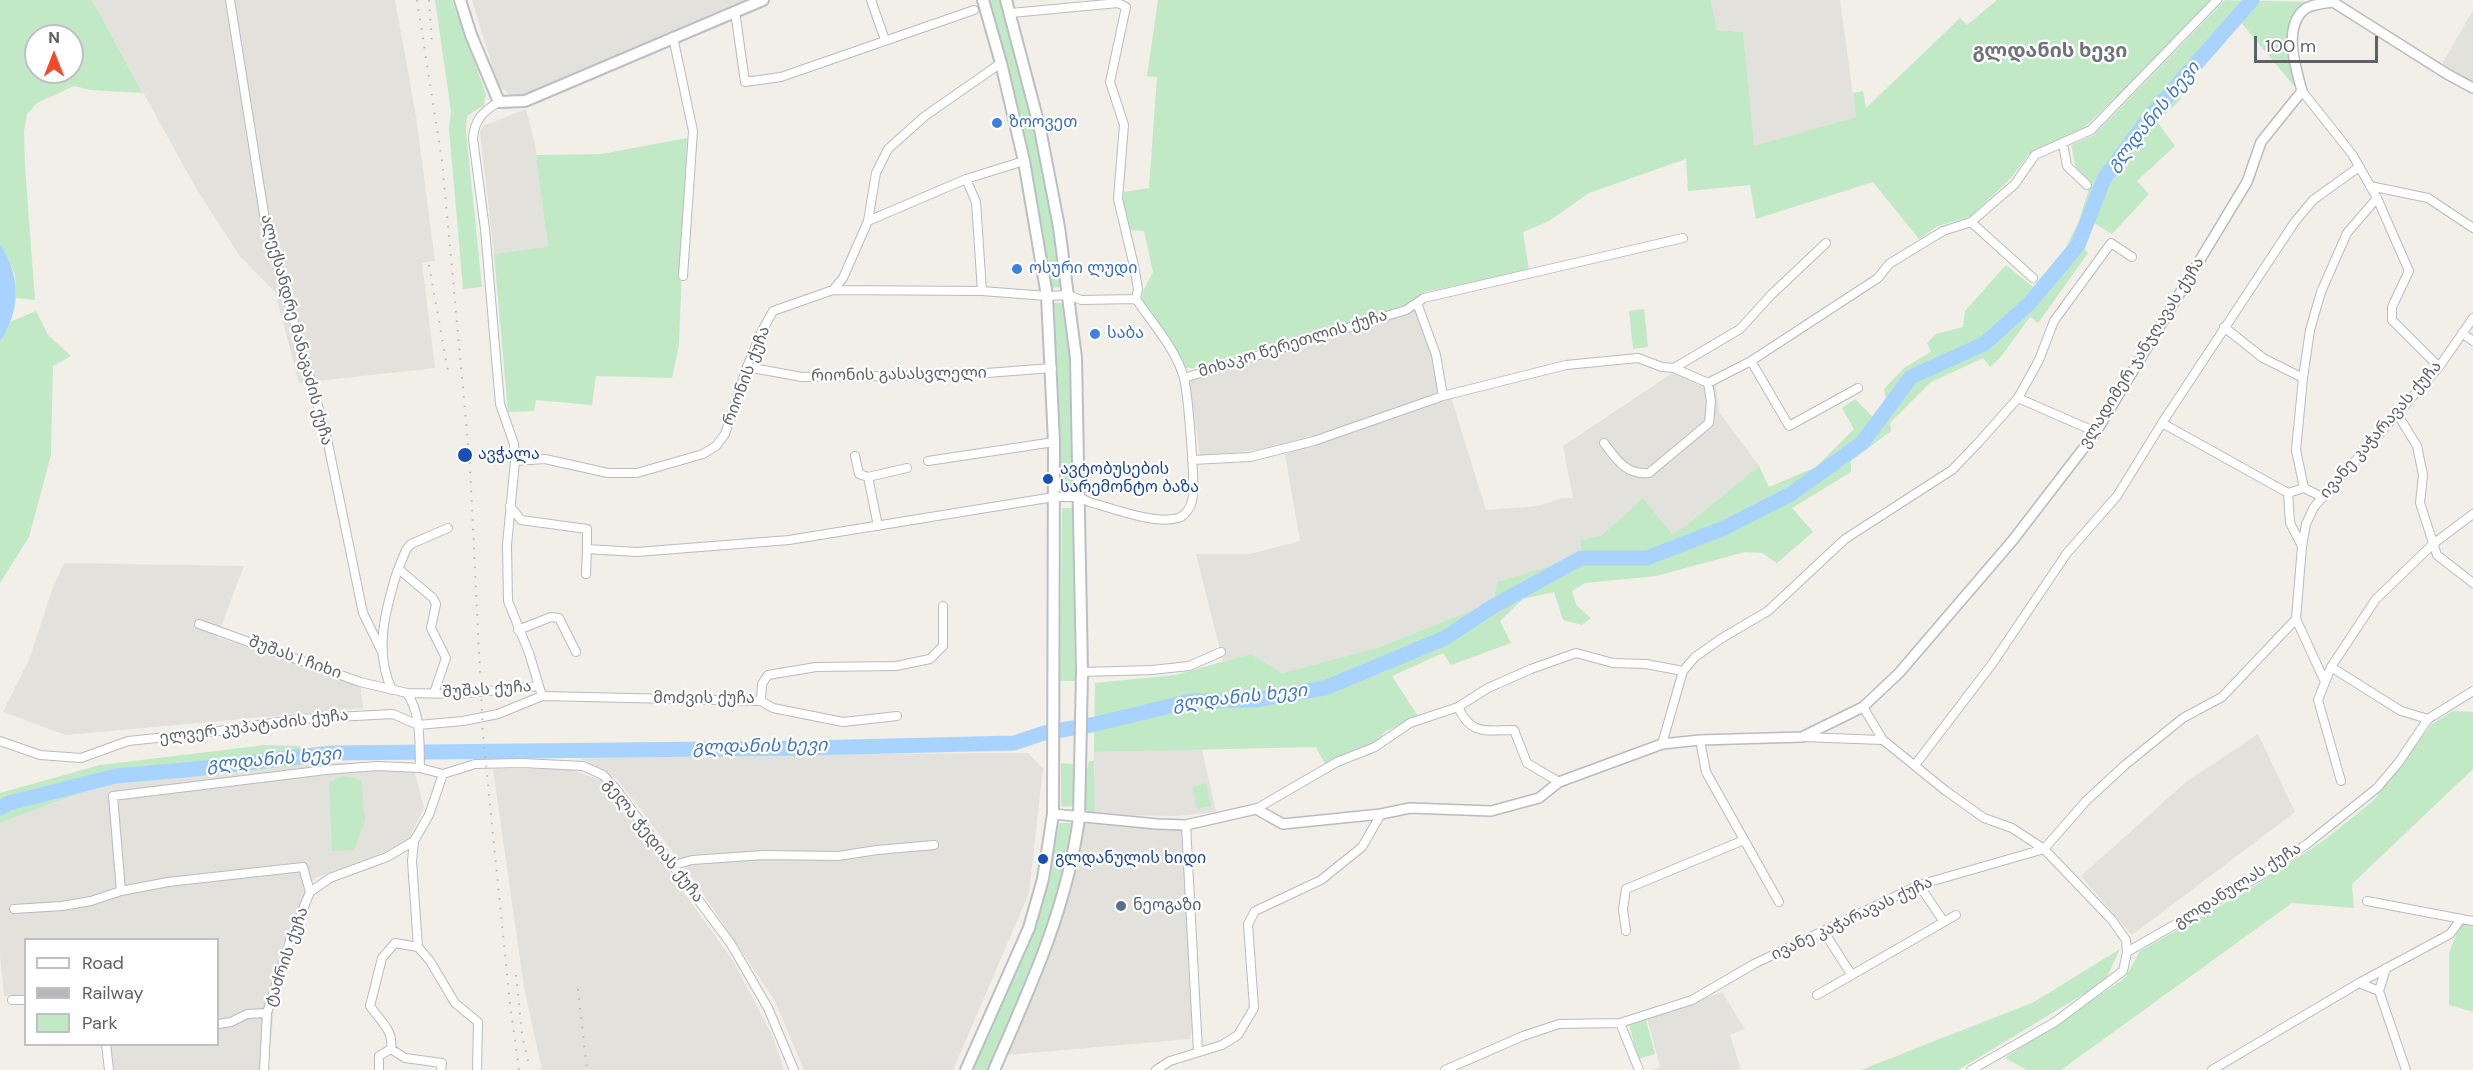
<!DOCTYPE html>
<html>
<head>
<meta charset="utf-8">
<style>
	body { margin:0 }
	#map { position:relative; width:2473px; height:1070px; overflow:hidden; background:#f1efe7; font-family:"DM Sans",sans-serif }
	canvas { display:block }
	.legend { position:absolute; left:24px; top:938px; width:195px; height:108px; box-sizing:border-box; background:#fff; border:2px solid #bfc0c3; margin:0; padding:8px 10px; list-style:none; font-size:18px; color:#5e6168 }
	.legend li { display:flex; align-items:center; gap:12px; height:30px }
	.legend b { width:30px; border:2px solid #bfc0c3 }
	.north { position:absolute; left:24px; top:24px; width:60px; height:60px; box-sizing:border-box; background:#fff; border:2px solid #bfc0c3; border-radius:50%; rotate:0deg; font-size:16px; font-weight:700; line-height:24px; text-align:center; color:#5e6168 }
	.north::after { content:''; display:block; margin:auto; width:21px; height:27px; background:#f14b2c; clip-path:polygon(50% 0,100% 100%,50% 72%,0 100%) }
	.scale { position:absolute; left:2254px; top:36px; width:124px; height:27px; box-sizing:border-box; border:3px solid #5e6168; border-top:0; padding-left:8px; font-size:18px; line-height:21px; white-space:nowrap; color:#5e6168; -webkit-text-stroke:4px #fff; paint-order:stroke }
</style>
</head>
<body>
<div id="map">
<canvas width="2473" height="1070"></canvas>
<ul class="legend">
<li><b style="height:8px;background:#fff"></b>Road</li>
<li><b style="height:8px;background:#b7b8b9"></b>Railway</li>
<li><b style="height:16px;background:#c2e9c5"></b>Park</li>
</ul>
<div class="north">N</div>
<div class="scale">100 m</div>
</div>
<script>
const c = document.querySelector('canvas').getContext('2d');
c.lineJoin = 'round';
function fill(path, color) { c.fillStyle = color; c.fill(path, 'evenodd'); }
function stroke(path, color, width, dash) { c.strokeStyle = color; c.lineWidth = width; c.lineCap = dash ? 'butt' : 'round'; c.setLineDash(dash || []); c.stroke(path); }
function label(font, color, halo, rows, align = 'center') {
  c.font = font + ' "DM Sans","Noto Sans Georgian",sans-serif'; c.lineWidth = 4.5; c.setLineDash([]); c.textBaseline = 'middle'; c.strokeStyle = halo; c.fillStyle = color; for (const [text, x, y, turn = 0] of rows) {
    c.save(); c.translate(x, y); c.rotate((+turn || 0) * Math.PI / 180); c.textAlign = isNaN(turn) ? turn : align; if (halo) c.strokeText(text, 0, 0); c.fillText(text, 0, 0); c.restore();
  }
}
const industrial = new Path2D(`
	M92,0h303l21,116 19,145 -13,2 13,105 -136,15 -24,-91 -36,-37 -42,-65z
	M472,0h281l-230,95h-13l-12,-10z
	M1711,0h129l16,117 -103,30 -10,-115 -26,-2z
	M2473,10v73l-32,-17z
	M526,109l9,35 13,104 -54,6 -14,-121 3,-7z
	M1418,309l15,47 7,38 -139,48 -42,8 -59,5 -11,-75z
	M1674,372l31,16 11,-4 3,28 40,54 -71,58 -17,10 -28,-36 -42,38 -21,4 3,16 -86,26 -4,20 -116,46 -95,25 -31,-19 -28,8 -27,-108h54l50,-13 -15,-87 166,-57 35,113 52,-4 24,-8h11l-10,-52z
	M64,563l180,3 -27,71 143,48 3,23 -297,27 -63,-23 26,-52 23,-70z
	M2258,734l37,78 -163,123 -51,-59 106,-95z
	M1202,749l14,63 -38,4 -83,-1 -1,-63z
	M1028,753l15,15 -14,125 -76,177h-149l-29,-69 -86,-128 -71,-93 -42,-24z
	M412,762l12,46 -15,31 -22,12 -72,27 -14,24 -22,53 -11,115h-157l-3,-25 110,-1v-104h-192l-1,55 -21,1 -4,-40v-133l98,-37 228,-23z
	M493,769h76l35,12 129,180 39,74 12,35h-242l-18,-83z
	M1082,823l101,6 10,190 -3,20 -183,16 66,-179z
	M1722,992l23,37 -15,6 11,35h-90l9,-3 -13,-49z`);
const green = new Path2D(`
	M0,0h92l51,93 -53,-3 -16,-4 -37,17 -10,11 -3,17 1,35 10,134 -19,-2 -1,-24 -15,-30zM36,36h36v36h-36z
	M435,0h17l34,94 -2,11 -17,11 -1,15 16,156 -19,2 -14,-161 2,-17z
	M987,0h14l33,116 28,171 -10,1 -2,-2 -32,-176z
	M1158,0h553l6,30 26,2 11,114 102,-29 -3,-24 10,-2 3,17 94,-90 7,7 30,-25h218l-139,136 -48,19 -17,23 -41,39 -32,9 -19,13 -46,-57 -117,37 -6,-34 -62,6 -2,-32 -97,34 -40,28 -26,11 6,38 -104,22 -22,15 -210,61h-7l-44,-67 1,-10 10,-19 -9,-41 -16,-1 -5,-27 1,-11 25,-4 8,-111 -10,-1z
	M2225,0l87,2 -19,17 4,65 -3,2 -55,-66 -61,68 3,11 -24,23 18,24 -38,35 12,13 -37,40 -18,-11 -14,22 8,8 -50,70 -8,-6 -30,41 -10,9 -7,-9 -52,24 -41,41 1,8 -40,30v11l-59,36 21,24 -36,31 -15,-10 -17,-1 -89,24 -71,7 -13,8 5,15 14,12 -9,7 -19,-5 -9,-28 -31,7 -23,22 11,22 -60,22 -8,-12 -51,23 26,40 -32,15 -12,14 -49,19 -9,-17 -222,5 1,-69 80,-8 76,-21 31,19 95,-25 116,-46 4,-20 85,-26 -2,-16 21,-4 42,-38 29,36 16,-10 71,-58 10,21 47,-20 38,-38 -12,-21 13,-9 18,18 13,-17 -2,-11 20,-21 27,-16 -4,-9 9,-9 27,-7 2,-16 41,-46 27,22 32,-38 13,-26 13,-40 -15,-15 -5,-23 23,-10z
	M687,138l-8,207 -7,33 -76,-2 -4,29 -56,-5 -2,11 -26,1 -14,-158 54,-7 -12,-92 66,-1z
	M1054,303h11l2,2 7,181h-14z
	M1644,309l4,38 -15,2 -4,-38z
	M36,311l12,24 23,21 -18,10 -2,89 -22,82 -29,46v-241l10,-20z
	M1062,508h9l2,3 2,170h-15z
	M2453,711l20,1v57l-121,115 2,24 -62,-5 -231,167h-34l-22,-12 120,-80 15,-27 107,-60 76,-50 50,-40 59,-77z
	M265,745l34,1 27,17 -228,23 -98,37v-30l100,-28z
	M1089,761h5l1,54 -7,-3 -4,-5 2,-33z
	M1061,763l14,1 -2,42 -11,1 -1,-3z
	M344,776l17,4 4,40 -11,30 -22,1 -3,-69z
	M1206,783l5,23 -14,3 -5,-22z
	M1059,823h13l-10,60 -14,49 -59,138h-16l60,-140 11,-32z
	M2461,922l12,2v88l-24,-7v-52z
	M2120,949l-15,32 -147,89h-97l173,-68z
	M1646,1020l9,34 -17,5 -9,-35z`);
const water = new Path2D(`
	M0,244c21,34 21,64 0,98z`);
const river = new Path2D(`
	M0,808l9,-5 107,-27 79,-7 136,-16 476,-5 207,-5 30,-10 52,-9 95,-23 64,-1 70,-12 120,-50 47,-31 89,-49h66l75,-29 69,-35 71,-51 49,-66 73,-33 45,-40 49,-59 26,-66 48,-65 100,-114`);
const minor = new Path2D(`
	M230,0l35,220 61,214 37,179 20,41
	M871,0l14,40
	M735,11l10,71 36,-5 193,-67
	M673,37l20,94 -10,145
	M2302,91l50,63 25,44 32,73 -17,36v13l47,47
	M499,102c-16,9 -25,18 -26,37l12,90 15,175 14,40 1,17 -8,84 1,56 21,52 13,43
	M2063,144l4,22 20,19
	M966,179l10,23 6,89
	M2370,186l58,12 45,30
	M868,221l98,-42 58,-18
	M1971,222l62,56
	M833,290l149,1 65,5 22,-1 12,5 55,-1
	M1417,303l19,52 7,41
	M2224,327l39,31 40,20
	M2462,333l11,8
	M1751,361l38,65 69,-38
	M747,367l55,10 159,-2 91,-7
	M1674,368l66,-39 31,-34 55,-52
	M1184,378l222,-68 18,-12 259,-60
	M1708,383l43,-22 127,-83 11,-14 54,-33 28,-9 44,-38 20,-29 56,-25 126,-130
	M2018,398l78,34
	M2398,415l19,31 6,29 -3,28 17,52 36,28
	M2162,423l126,70
	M1604,443c13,17 22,32 45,30l60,-50 2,-22 -3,-18
	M855,456l4,18 9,3
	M1192,460l58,-3 64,-16 129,-45 123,-31 72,-7 24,9 12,1 34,15
	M515,461l30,-2 63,14h29l66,-19 13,-8 9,-12 22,-67 15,-36 11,-20 60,-21 10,-12 25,-57 8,-48 12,-24 37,-33 76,-53
	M928,461l126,-19
	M2304,488l-8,-38 7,-72 7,-48 11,-38 26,-59 30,-35
	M510,506l11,14 66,9v20l50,3 152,-12 265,-43h25l10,5c23,6 66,23 89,16 7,-2 13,-11 14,-17 4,-15 -4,-106 -8,-123 -8,-29 -32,-55 -48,-79l2,-10 -4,-23 -16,-67 6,-74 -14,-43 16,-75 -8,-4 -107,10
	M878,526l-10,-49 39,-9
	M2302,546l-12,-23 -2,-30 16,-5 18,9
	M397,572l9,-22 5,-6 37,-16
	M586,574l1,-25
	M199,624l161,58 47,11 50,1 82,-8
	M518,630l33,-13 8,1 17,34
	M2331,667l70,44 27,8
	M1082,672l70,-2 37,-4 32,-14
	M2325,682l-29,-63 6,-73 4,-22 8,-17 125,-140 34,-49
	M392,690c-18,-38 -7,-79 5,-118l4,-1 32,27 3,6 -5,24 15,30 -12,35
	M407,693c15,23 12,49 13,75
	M542,696l219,5 12,7 70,14 54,-6
	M761,701l1,-17 6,-9 48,-8 80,-1 34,-7 13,-13v-40
	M1863,707l20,33 63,51 38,27 28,10 32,21 68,71 14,20 1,12 -4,19 -68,51 -84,48
	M1802,737l81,3
	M1700,740l6,32 73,130
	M0,741l40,14 41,3 47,-17 77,-8 94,-14 94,-5 25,11 45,-4 35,-7 44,-18
	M1662,744l21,-73 12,-14 27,-19 46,-27 77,-72 107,-69 26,-27 40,-45 21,-38 15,-39 57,-78 21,14
	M1915,765l77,-101 75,-111 50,-57 45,-73 132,-200 19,-23 46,-33
	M2341,781l-23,-81 13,-33 45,-68 57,-55 40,-30
	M1559,782l-32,-19 -13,-33c-28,0 -43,6 -56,-23l30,-19 43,-19 45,-16 37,10 33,1 37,7
	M1256,809l81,-47 38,-15 35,-24 48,-16
	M1186,825l12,227
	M414,841l-2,20 6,86 12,14 25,42 23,19 -1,48
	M674,865l18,-5 72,-5 74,1 39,-6 57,-5
	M1919,885l25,37
	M121,891l-8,-95 213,-26 51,-4 43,2 23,6 32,-10 47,-1 61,3 20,9 13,14 115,155 37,64 26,62
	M2367,901l106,20
	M14,909l48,-3 29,-5 30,-10 47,-9 135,-15 7,25
	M1626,931l-3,-22 3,-20 118,-49
	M1824,932l27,42
	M2127,952l138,-79 42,-29 70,-56 22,-26 29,-43 45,-28
	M2386,968l-7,23 27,79
	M2359,983l20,8
	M1817,995l139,-80
	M12,1000h14
	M1620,1023l19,47
	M218,1024l13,-2 16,-8 20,-1
	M106,1044l3,26
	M391,1049l14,9 37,5 -1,7
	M264,1070l3,-57 23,-72 20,-49 20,-14 57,-21 27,-16 15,-26 14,-41
	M379,1070v-14l12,-7c3,-19 -11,-28 -21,-43l12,-48 13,-15 23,4
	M1156,1070l14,-9 52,-16 16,-10 16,-27 -6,-84 7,-13 66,-31 41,-33 19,-33
	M1445,1070l78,-34 36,-12 61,-1 72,-23 62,-36 165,-79 125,-36 42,-48 39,-36 58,-47 39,-21 74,-78
	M2212,1070l147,-87 91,-49 11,-15`);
const tertiary = new Path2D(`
	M1053,814l104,10 29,1 70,-16 27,15 98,-10 29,-6 81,3 48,-13 20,-16 103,-38 38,-4 102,-3 61,-30 36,-34 114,-133 83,-108 151,-250 14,-40 41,-51c-6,-22 -20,-64 3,-82 7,-5 19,-6 28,-7l114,72 26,14`);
const secondary = new Path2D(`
	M460,0l11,35 28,67 26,-1 238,-101
	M966,1070l63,-142 14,-49 10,-65 1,-372 -7,-146 -23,-135 -23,-98 -18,-63
	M994,1070c36,-82 73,-162 85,-252l3,-146 -6,-314 -17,-131 -19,-98 -34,-129`);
const rail = new Path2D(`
	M417,0l25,161 9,96 19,209 13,269 27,269 9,66
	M429,0l3,45
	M429,265l20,112
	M516,975l6,59 6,27
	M578,989l9,81`);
const markers = [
	[997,123,6,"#3f7fe0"],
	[1017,269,6,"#3f7fe0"],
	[1095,334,6,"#3f7fe0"],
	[465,455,8,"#1a4fb4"],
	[1048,479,6,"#1a4fb4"],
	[1043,859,6,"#1a4fb4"],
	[1121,906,6,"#5c6f8a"]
];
const shopNames = [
	["ზოოვეთ",1009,123],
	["ოსური ლუდი",1029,269],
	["საბა",1107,334]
];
const streetNames = [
	["ალექსანდრე მანაგაძის ქუჩა",296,330,75],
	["მიხაკო წერეთლის ქუჩა",1293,344,-17],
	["ვლადიმერ ჯანჯღავას ქუჩა",2142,353,-58],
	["რიონის გასასვლელი",899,375,-1],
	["რიონის ქუჩა",747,376,-69],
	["ივანე კაჭარავას ქუჩა",2381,430,-49],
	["შუშას I ჩიხი",295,658,20],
	["შუშას ქუჩა",487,690,-4],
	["მოძვის ქუჩა",704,699],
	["ელვერ კუპატაძის ქუჩა",254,727,-7],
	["გელა ჭედიას ქუჩა",653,841,52],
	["გლდანულას ქუჩა",2238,886,-32],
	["ივანე კაჭარავას ქუჩა",1852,919,-25],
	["ტაძრის ქუჩა",287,957,-71]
];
const transitNames = [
	["ავჭალა",478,455],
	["ავტობუსების",1060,470],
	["სარემონტო ბაზა",1060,488],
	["გლდანულის ხიდი",1055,859]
];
const serviceNames = [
	["ნეოგაზი",1133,906]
];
const waterNames = [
	["გლდანის ხევი",2154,117,-51],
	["გლდანის ხევი",1240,698,-6],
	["გლდანის ხევი",760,747,-1],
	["გლდანის ხევი",274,760,-5]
];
const quarterNames = [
	["გლდანის ხევი",2050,52]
];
fill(industrial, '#e2e1db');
fill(green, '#c2e9c5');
fill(water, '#a8d3ff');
stroke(river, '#a8d3ff', 15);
stroke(minor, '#b9bbc1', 10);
stroke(tertiary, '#b9bbc1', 12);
stroke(secondary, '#bcbec5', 14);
stroke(minor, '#fff', 8);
stroke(tertiary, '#fff', 9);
stroke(secondary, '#fff', 10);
stroke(rail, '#b7b8b9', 2, [1.5, 8]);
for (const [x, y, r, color] of markers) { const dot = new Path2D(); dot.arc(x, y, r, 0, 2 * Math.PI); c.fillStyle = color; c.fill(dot); stroke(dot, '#fff', 2); }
label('16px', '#366cbe', '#fff', shopNames, 'left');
label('16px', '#5e6168', '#fff', streetNames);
label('16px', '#164399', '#fff', transitNames, 'left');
label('16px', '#4e5e75', '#fff', serviceNames, 'left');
label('italic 18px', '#4176c0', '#fff', waterNames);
label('bold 20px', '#6f737a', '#fff', quarterNames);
</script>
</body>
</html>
